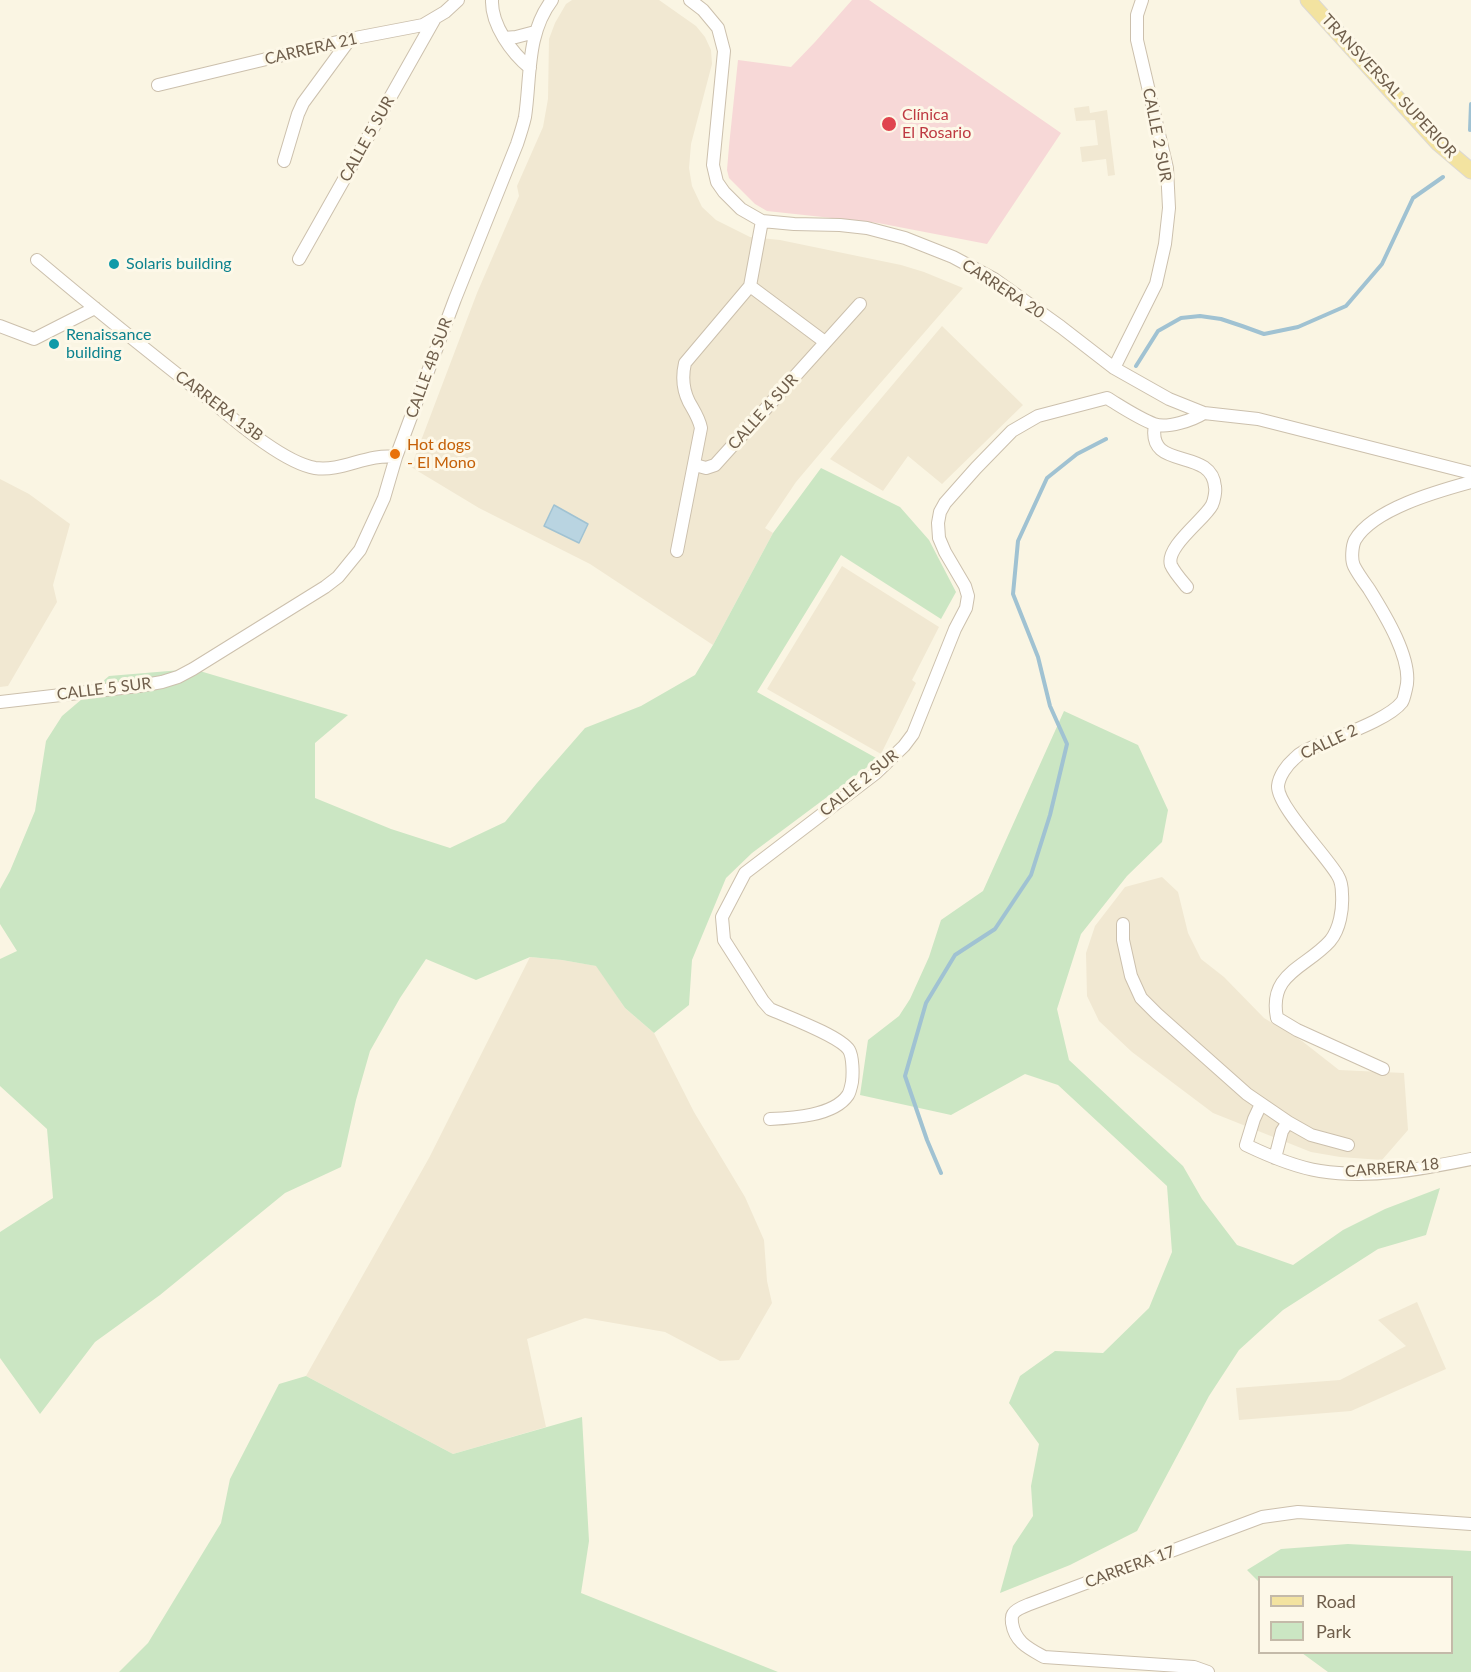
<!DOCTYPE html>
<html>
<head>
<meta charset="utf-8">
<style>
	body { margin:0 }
	#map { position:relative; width:1471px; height:1672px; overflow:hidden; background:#faf5e3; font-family:Lato,sans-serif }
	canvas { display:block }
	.legend { position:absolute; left:1258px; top:1576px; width:195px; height:78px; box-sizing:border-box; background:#fdf8e8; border:2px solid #c4baa9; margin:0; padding:8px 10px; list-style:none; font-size:18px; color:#6f5e4b }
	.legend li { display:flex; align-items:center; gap:12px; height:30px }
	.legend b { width:30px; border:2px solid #c4baa9 }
</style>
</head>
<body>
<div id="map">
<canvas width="1471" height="1672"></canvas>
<ul class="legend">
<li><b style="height:8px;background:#f3e3a0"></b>Road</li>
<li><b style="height:16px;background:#cbe6c3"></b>Park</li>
</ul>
</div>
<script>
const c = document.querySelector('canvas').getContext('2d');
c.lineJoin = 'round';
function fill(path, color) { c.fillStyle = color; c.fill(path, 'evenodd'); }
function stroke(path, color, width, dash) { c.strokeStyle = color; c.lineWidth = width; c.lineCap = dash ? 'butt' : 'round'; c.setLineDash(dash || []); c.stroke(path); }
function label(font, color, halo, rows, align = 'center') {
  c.font = font + ' Lato,sans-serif'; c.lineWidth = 6; c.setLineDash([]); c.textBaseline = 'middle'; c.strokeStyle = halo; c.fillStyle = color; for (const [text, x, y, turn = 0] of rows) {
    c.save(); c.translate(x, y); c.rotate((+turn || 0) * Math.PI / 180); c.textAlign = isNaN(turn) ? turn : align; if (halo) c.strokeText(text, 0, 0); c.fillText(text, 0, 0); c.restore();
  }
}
const residential = new Path2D(`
	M572,0h87l37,26 9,11 6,13 1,14 -21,80 -2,24 3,18 10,21 14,13 34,17 30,3 121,25 23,7 39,16 -119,137 -48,57 -31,46 8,5 -60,112 -123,-81 -111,-56 -68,-41 66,-174 42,-97 -2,-10 26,-59 5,-28 1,-60 6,-16 11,-19z
	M1089,106l1,7 17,-3 8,65 -7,1 -2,-17 -24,3 -2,-15 18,-2 -3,-25 -19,1 -2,-13z
	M942,326l81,79 -81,79 -34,-28 -25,35 -53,-32z
	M0,479l29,15 41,30 -17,61 4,17 -49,84 -8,1z
	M842,566l97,61 -27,53 4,3 -35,71 -114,-65z
	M1162,877l16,15 10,41 13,26 23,18 40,41 38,23 37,29 65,3 4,57 -26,30 -42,-3 -29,-5 -98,-39 -81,-61 -33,-31 -12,-25 -1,-43 9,-27 30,-39z
	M530,957l32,3 35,6 28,42 29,25 40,79 51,85 19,43 3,41 5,22 -33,57 -19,1 -55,-29 -80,-14 -58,21 19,88 -93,27 -147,-78 123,-218z
	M1417,1302l29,67 -95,42 -112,9 -3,-32 104,-8 66,-34 -28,-26z`);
const medical = new Path2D(`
	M852,0h17l192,133 -74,111 -109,-21 -111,-12 -12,-7 -26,-26 -2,-8 2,-24 9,-86 53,7 24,-25z`);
const green = new Path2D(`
	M821,468l79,39 29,33 27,52 -15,27 -100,-64 -84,137 121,67 -126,94 -26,25 -34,82 -3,45 -35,28 -29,-25 -29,-42 -34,-6 -32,-3 -54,23 -50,-21 -26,39 -30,53 -14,49 -15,67 -56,26 -125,102 -65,47 -55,72 -40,-56v-126l53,-34 -6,-69 -47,-43v-127l17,-8 -17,-27v-35l10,-18 25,-60 11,-70 16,-25 47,-40 84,-7 155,46 -33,28v55l76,31 59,19 55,-26 32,-39 48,-55 56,-22 54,-31 18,-30 60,-112z
	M1064,711l74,34 30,65 -6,32 -35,34 -46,58 -24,75 12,51 114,106 19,33 35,46 56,20 50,-35 42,-21 55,-21 -14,47 -48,14 -95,61 -44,40 -30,46 -72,135 -67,34 -70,28 13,-47 20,-30 -2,-30 8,-42 -30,-41 11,-27 35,-25 48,2 46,-45 23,-56 -5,-66 -109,-101 -33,-11 -74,41 -91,-20 8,-55 31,-24 11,-17 19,-42 12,-37 42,-29z
	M306,1376l147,78 129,-37 7,124 -8,52 197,79h-659l29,-29 73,-120 9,-44 49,-95z
	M1348,1544l123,7v121h-143l-26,-19 150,-1v-74h-192l-1,4 -12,-12 34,-21z`);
const water = new Path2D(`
	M554,505l34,19 -9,19 -35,-17z`);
const stream = new Path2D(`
	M1470,130l1,-26
	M1136,366l22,-35 23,-13 19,-2 21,3 21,7 22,8 34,-7 48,-21 36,-42 31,-66 30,-21
	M941,1173l-14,-33 -22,-64 21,-73 29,-48 40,-26 36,-54 19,-60 17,-71 -17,-38 -12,-49 -25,-63 5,-53 29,-63 30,-24 29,-15`);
const minor = new Path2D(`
	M492,0c-1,25 20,53 38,68
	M690,0l13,10 15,18 6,23 -11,114 4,17 7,10 17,17 21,12 32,3 46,1 27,3 38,10 48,19 41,22 67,48 53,41 55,31 35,14 54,6 213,54
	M504,38l12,-1 19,-5
	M158,85l192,-46 73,-14 22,-13 13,-12
	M284,161l14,-47 5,-11 47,-64
	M299,259l135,-239
	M37,260c58,49 118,97 178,144 24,20 70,59 100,64 28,4 52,-15 81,-11
	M750,286l75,56
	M0,326l34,13 61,-31
	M1114,368l42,-84 9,-40 4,-36 -2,-40 -30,-128v-25l5,-15
	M1155,425c-9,47 57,21 60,62 1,4 -1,14 -3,18 -7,14 -47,42 -41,60 3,7 11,16 16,22
	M695,465l11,3 9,-3 145,-161
	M677,551l24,-123c-2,-10 -7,-17 -12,-26 -6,-12 -7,-26 -4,-39l65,-77 12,-65
	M0,702l139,-16 23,-4 16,-5 15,-8 132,-82 13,-10 22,-27 24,-52 12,-41 59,-158 62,-155c3,-9 6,-18 8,-27 6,-40 1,-83 27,-117
	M1123,924v16l8,36 10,22 16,16 90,80 41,28 23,13 37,10
	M1383,1069l-86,-39 -20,-12c-9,-45 29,-50 53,-77 10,-12 13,-32 12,-47 0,-6 -1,-13 -4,-18 -11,-20 -61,-70 -60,-90 1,-10 9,-21 16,-27 7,-8 18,-12 28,-15 20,-9 67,-25 80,-42 2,-3 3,-9 4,-13 8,-28 -22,-76 -37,-100 -5,-7 -11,-15 -15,-23 -3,-6 -2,-20 1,-26 18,-31 83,-49 116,-58
	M1261,1104l-7,15 -8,26c23,11 48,22 74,26 50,8 102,-2 151,-12
	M770,1119c22,-1 64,-3 78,-24 2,-3 3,-8 4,-13 1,-8 1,-25 -3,-32 -9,-14 -61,-33 -79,-41l-7,-8 -39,-61 -2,-23 23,-44 131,-100 28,-27 9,-12 42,-105 11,-21 2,-12 -3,-10 -20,-34 -6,-14 -1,-15 2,-11 5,-9 31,-35 36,-37 26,-15 69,-18c15,9 31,20 47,26 13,5 39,-4 50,-11
	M1275,1158l7,-27 6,-9
	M1208,1672l-14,-5 -150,-10c-16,-9 -29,-15 -32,-34 0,-4 -1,-6 1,-9 3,-5 12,-8 17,-10l232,-87 36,-5 173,12`);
const major = new Path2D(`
	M1308,0l130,143 33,28`);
const markers = [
	[889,124,8,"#e0444e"],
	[114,264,6,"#0f9aa8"],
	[54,344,6,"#0f9aa8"],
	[395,454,6,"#e8710a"]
];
const streetNames = [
	["CARRERA 21",311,49,-13],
	["TRANSVERSAL SUPERIOR",1389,86,47],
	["CALLE 2 SUR",1157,135,79],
	["CALLE 5 SUR",367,139,-61],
	["CARRERA 20",1003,289,33],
	["CALLE 4B SUR",429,368,-70],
	["CARRERA 13B",219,406,37],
	["CALLE 4 SUR",763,412,-48],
	["CALLE 5 SUR",104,689,-7],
	["CALLE 2",1329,742,-25],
	["CALLE 2 SUR",859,783,-39],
	["CARRERA 18",1392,1168,-5],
	["CARRERA 17",1130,1567,-20]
];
const healthNames = [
	["Clínica",902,115],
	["El Rosario",902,133]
];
const cultureNames = [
	["Solaris building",126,264],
	["Renaissance",66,335],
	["building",66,353]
];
const foodNames = [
	["Hot dogs",407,445],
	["- El Mono",407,463]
];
fill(residential, '#f1e8d2');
fill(medical, '#f7d8d7');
fill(green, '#cbe6c3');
fill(water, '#b9d4e1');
stroke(water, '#a0c2d2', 1.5);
stroke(stream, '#a0c2d2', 4);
stroke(minor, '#ccc0ad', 14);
stroke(major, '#dcd8d4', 17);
stroke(minor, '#fff', 12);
stroke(major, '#f3e3a0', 15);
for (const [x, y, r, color] of markers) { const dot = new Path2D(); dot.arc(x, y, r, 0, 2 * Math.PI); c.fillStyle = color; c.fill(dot); stroke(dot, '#fdf8e8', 2); }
label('16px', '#6f5e4b', '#fdf8e8', streetNames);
label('16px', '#be3a42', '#fdf8e8', healthNames, 'left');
label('16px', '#0d838f', '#fdf8e8', cultureNames, 'left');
label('16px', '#c56008', '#fdf8e8', foodNames, 'left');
</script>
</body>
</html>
